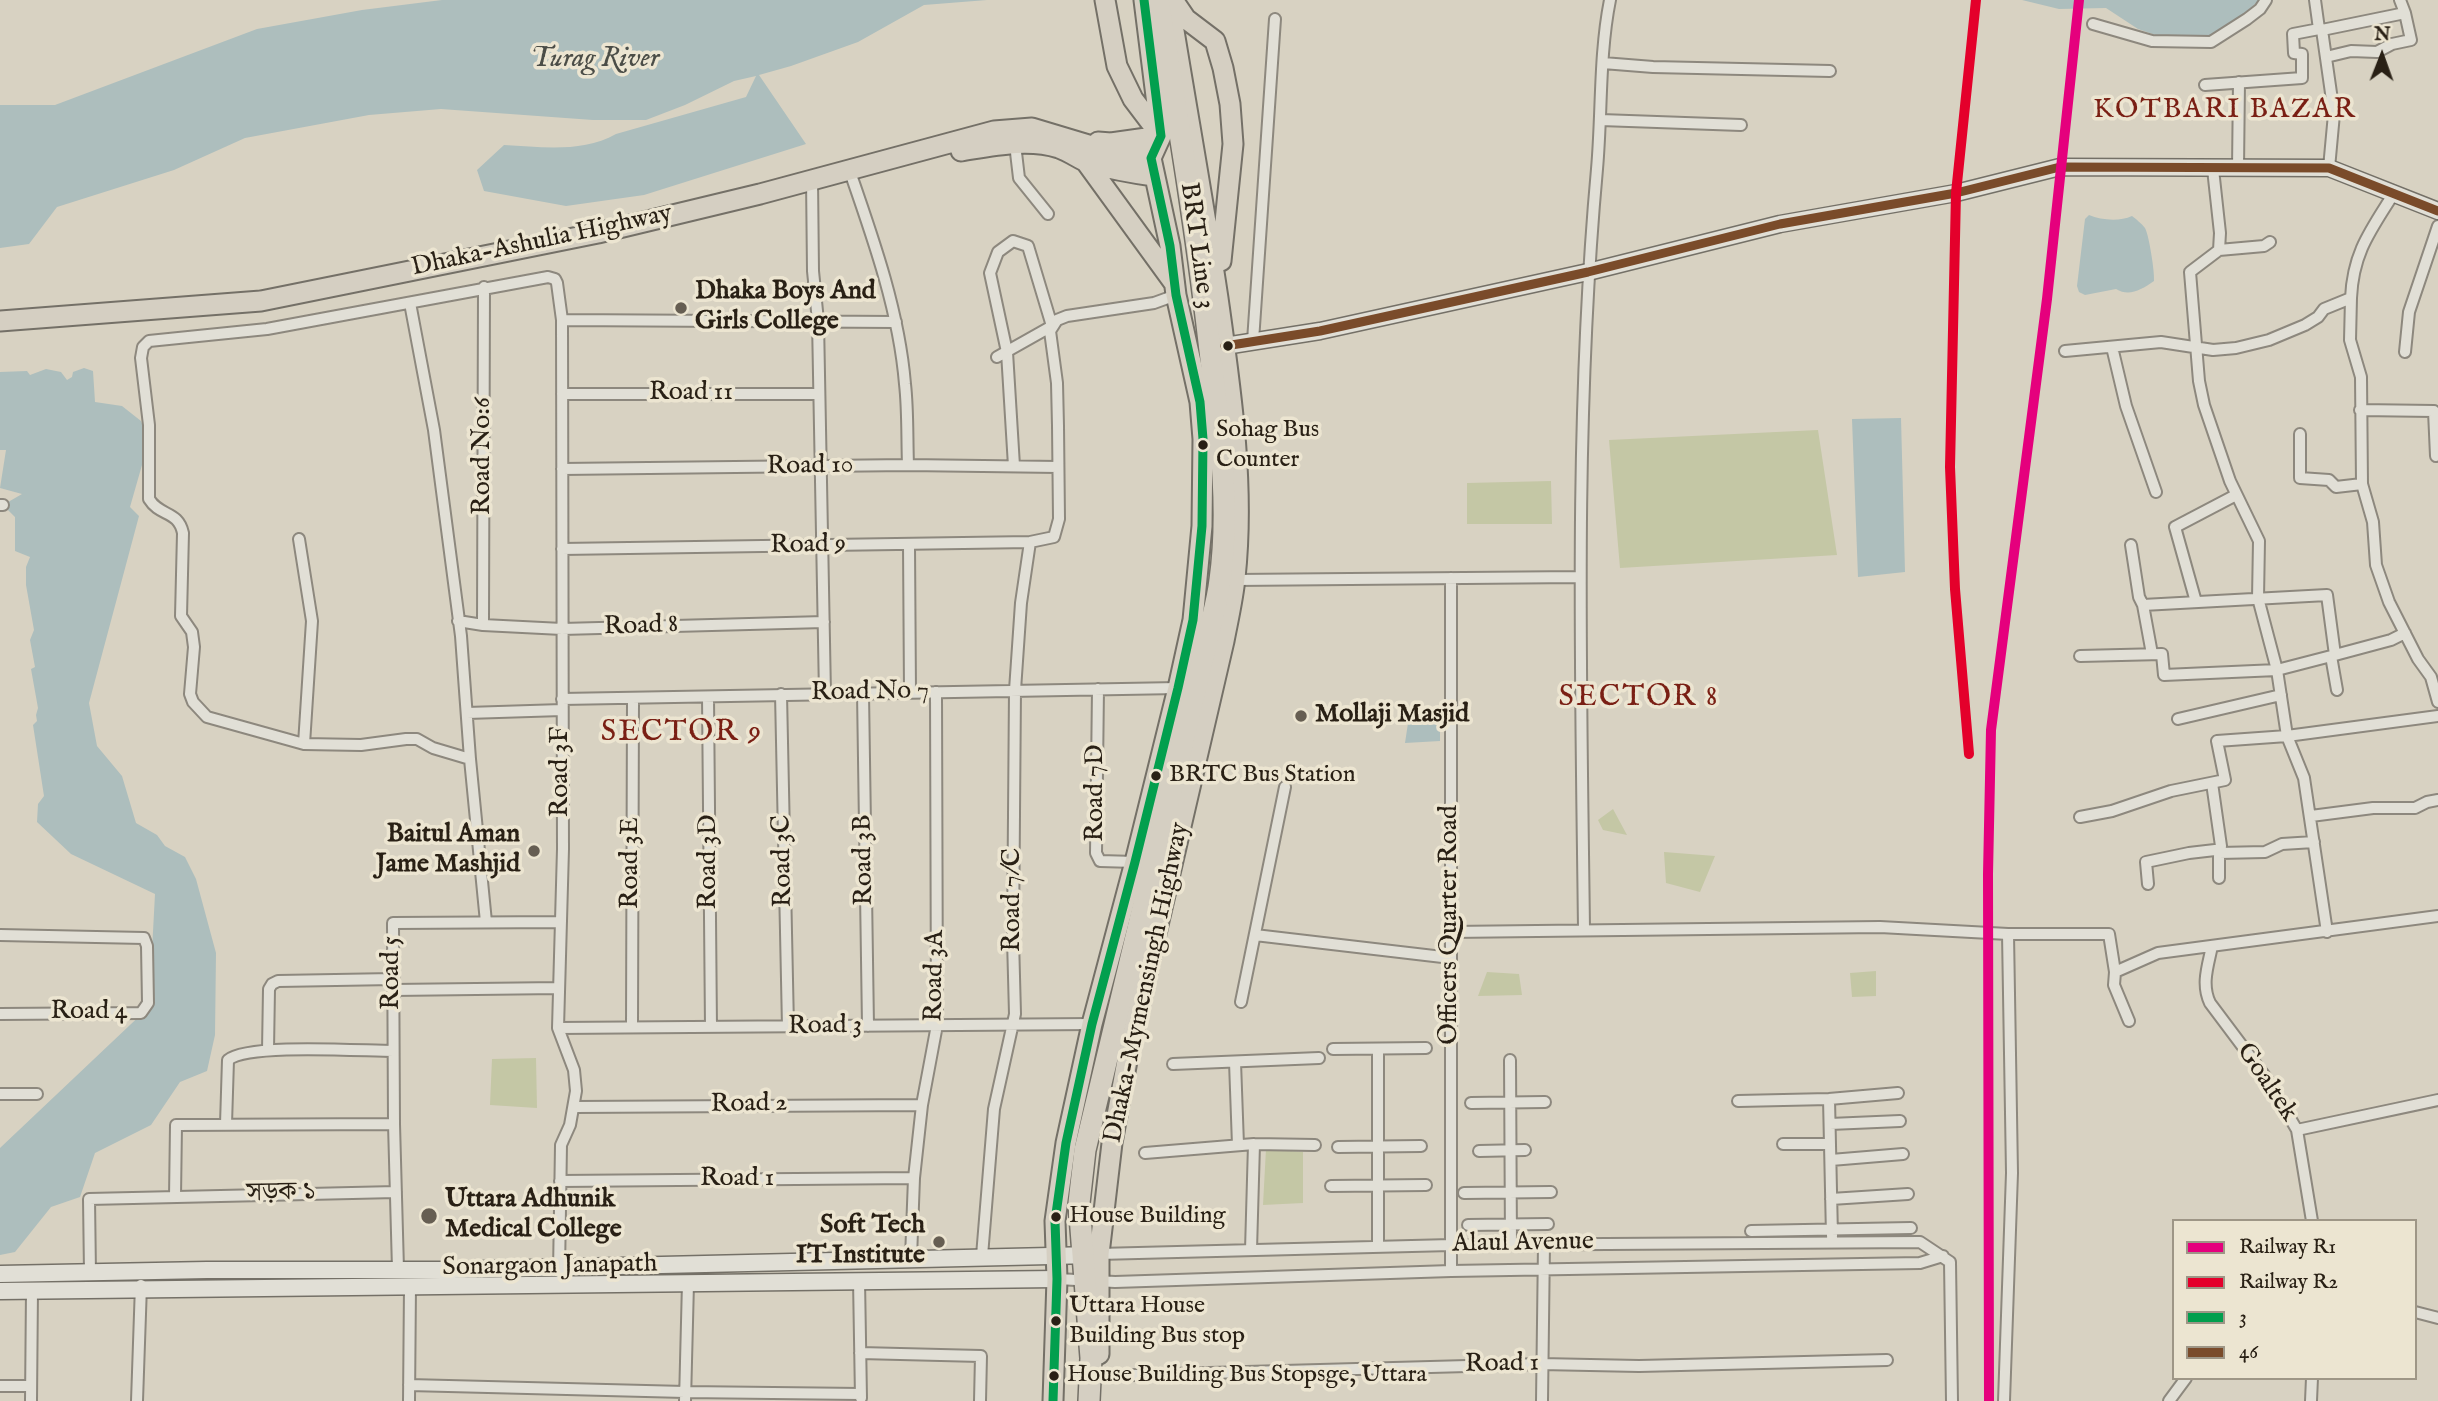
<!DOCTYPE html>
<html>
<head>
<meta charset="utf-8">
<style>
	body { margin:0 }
	#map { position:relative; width:2438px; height:1401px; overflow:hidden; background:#d8d2c2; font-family:"IM FELL English",serif }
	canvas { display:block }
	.legend { position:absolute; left:2172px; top:1219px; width:245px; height:161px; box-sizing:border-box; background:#ece5d1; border:2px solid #9e9686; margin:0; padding:9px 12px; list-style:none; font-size:21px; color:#292015 }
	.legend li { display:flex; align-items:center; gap:14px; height:35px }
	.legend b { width:35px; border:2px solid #9e9686 }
	.north { position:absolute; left:2347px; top:21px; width:70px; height:70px; -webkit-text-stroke:5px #ece5d1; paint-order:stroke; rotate:1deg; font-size:19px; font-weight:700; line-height:28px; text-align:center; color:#292015 }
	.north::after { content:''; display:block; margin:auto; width:24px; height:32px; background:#292015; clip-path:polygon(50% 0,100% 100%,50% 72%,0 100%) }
</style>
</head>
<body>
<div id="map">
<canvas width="2438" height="1401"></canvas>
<ul class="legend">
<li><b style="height:9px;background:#e5007d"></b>Railway R1</li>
<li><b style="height:9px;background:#e4002b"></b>Railway R2</li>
<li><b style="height:9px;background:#029f4e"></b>3</li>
<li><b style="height:9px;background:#7a4b2a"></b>46</li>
</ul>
<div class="north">N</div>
</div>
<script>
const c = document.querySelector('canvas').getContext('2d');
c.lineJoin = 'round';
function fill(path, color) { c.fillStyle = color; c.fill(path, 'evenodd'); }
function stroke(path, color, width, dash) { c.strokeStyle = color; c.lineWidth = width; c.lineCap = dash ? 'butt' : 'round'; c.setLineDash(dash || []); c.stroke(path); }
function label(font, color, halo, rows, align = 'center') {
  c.font = font + ' "IM FELL English","Noto Serif Bengali",serif'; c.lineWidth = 7; c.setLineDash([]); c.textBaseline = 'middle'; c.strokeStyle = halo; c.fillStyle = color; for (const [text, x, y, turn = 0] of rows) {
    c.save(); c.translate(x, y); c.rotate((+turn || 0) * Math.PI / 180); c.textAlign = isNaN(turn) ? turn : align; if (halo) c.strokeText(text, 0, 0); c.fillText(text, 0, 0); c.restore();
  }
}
const green = new Path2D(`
	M1818,430l19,125 -217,13 -11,-128z
	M1551,481l1,43h-85v-41z
	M1613,809l14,26 -24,-5 -5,-10z
	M1664,852l51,4 -15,36 -34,-9z
	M1876,971v25l-24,1 -2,-24z
	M1487,972l32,2 3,21 -44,1z
	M536,1058l1,50 -47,-3 2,-46z
	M1266,1149l37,3v51l-40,2z`);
const water = new Path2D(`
	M442,0h545l-63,5 -66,37 -67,24 -32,9 47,69 -162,51 -78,11 -82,-15 -7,-21 27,-25c38,2 78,8 112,-11l130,-37 10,-21 -22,5 -49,24 -39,15h-53l-152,-11 -72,6 -124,23 -71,32 -117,37 -28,37 -29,4v-143h55l202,-76 105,-19z
	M2022,0h237l-38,38 -30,9 -53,-18 -32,-21 -47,1z
	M2089,215c12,5 30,7 43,1 4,3 10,8 13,12 4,7 10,45 9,53 -13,9 -25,16 -38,8l-31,6 -6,-3 -2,-6 8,-67z
	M84,368l9,3 2,31 27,4 19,15 6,15 -5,29 -12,42 9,9 -50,187 8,43 25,30 14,47 21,12 8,11 20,11 11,22 20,74 -1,82 -8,36 -27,11 -29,43 -56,28 -15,44 -29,10 -36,45 -15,3v-107l149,-141 6,-113 -84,-40 -34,-32 1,-18 6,-8 -11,-71 4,-4 -1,-6 2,-7 -7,-39 4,-2 -5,-27 4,-10 -8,-45v-18l4,-10 -15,-6v-34l-12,-12 19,-11 -22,-6 6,-38h-6v-78l27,-1 3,4 16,-6 15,3 6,8 5,-3 1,-5z
	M1901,418l4,154 -47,5 -6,-158z
	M1410,710l30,1v30l-35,2z`);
const minor = new Path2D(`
	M2315,0l4,29 3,1 12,84 -5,54
	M2093,24l59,17 59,1 36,-23 13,-10 6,-9
	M2322,30l83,-17 -5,-13
	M2326,57l25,-6 26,1 15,-8 19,-4 -6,-27
	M1603,63l50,4 177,4
	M2205,85l97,-7v-24l-8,-1 -1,-19 26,-5
	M1601,120l140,5
	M1015,144l4,34 29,36
	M2238,168l1,-86
	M849,169c24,69 50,142 56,215 3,26 2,54 3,81
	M2213,169l7,64 -1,17 -29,22 9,109 5,24 26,76 29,60 -1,57 19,72 10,66 17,42 23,154
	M812,179l1,92 5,50 7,373
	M2219,250l45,-4 6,-4
	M2351,298l-1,42 11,37 1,107 11,38 3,43 13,37 29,57 13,18 7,25
	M410,303l24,127 27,206 9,123 16,163
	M562,320l334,2
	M1253,341l22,-322
	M2112,347l14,59 30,86
	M2065,351l96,-9 52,8 23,-2 33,-8 36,-15 13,-8 6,-8 27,-11c2,-46 20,-68 43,-105
	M2405,352l4,-40 29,-86
	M997,357l55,-31 -24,-80 -15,-5 -15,11 -8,21 17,79 7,114
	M562,394h257
	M2360,410l74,1 2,45
	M2300,434v44l29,2 7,7 26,-3
	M562,469l346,-4 150,2
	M0,505h3
	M299,539l13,82 -8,123
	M909,545l1,147
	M562,549l468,-7 24,-5 5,-18 -1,-93 -1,-43 -7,-52 7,-11 10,-4 87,-13 22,-8
	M1451,578v693
	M1235,580l344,-3
	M2196,602l-21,-75 61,-32
	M2143,605l9,49
	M458,621l25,4 79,4 262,-7
	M483,625l1,-338
	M2335,655l56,-15 14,-7
	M2080,656l82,-2 2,21 113,-5 58,-15 -8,-60 -184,10 -4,-8 -8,-52
	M2331,656l6,34
	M1098,689l-2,164 4,8 35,1
	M863,693l5,333
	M781,694l7,333
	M708,697l3,330
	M562,699l616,-11
	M467,713l95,-3
	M2178,719l103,-24
	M470,759l-37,-11 -16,-9h-11l-45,6 -57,-1 -97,-27 -14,-15 -3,-8 4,-47 -2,-15 -11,-16 2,-83c-5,-23 -23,-16 -34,-34v-74l-8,-67 2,-11 6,-6 118,-12 281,-52 7,2 2,4 5,37 1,529 -5,179 16,42 2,21 -6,34 -9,20 -2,127
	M2212,783l9,63 -2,7v25
	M2311,816l62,-8h42l12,-6 11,-2
	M2080,817l32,-6 59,-20 54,-11 -8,-39 70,-5 151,-20
	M2148,884l-2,-22 43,-9 26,-3 4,3 46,-1 17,-8 32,-2
	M1584,929c-3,-253 -10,-508 13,-760 5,-56 2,-114 13,-169
	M1451,932l429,-5 128,7h101l6,38 -1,13 15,36
	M0,935l144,3 3,8 1,57 -7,10 -141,1
	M1255,935l196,23
	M2212,946c-4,20 -11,38 -2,57l57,76 30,51 141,-30
	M2115,972l43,-19 280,-37
	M393,990l166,-2
	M1241,1002l44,-215
	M632,1027l1,-329
	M558,1028l534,-4
	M1333,1049l93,-1
	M1378,1049v198
	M268,1050l1,-61 3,-5 6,-3 115,-2
	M1510,1060l1,184
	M1235,1062l3,83
	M1173,1064l146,-6
	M0,1094h37
	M1829,1099l3,137
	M1738,1101l91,-2 69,-6
	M1471,1103l74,-1
	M575,1107l347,-2
	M226,1124l2,-64c20,-17 134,-9 165,-9
	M1830,1124l70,-3
	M2297,1130l15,91
	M1783,1144h47
	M1338,1147l83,-1
	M1479,1151l46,-1
	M1145,1153l109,-9 61,1
	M1831,1160l72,-6
	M560,1181l354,-3
	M1331,1186l95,-1
	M1464,1193l87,-1
	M175,1197l1,-72 218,-1
	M1831,1199l77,-5
	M1468,1225l80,-1
	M1751,1231l160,-3
	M1251,1250l3,-106
	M1099,1254l352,-9 469,-3 30,20 2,139
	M982,1256l12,-147 21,-95 -2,-75 2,-249 6,-87 9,-61
	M911,1258l3,-80 8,-73 15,-80 -1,-333
	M398,1269l-4,-145 -1,-201 168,-1
	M90,1273l-1,-74 307,-7
	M1057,1279l58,3 336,-11 469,-8 23,-7
	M859,1280l2,118
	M2415,1312l23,6
	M860,1353l121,3 -1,45
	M1099,1376l442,-12 98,2 248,-6
	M409,1385l276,7 176,2
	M0,1386h31
	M31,1401l1,-111
	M137,1401l4,-116
	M409,1401l1,-115
	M685,1401l3,-118
	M1542,1401l2,-157
	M2004,1401l8,-228 -4,-239
	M2169,1401l17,-23
	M2311,1401l1,-23`);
const secondary = new Path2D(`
	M1225,346l95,-15 268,-59 192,-48 176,-31 104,-26 269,1 109,43
	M0,1274l207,-4h239l647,-15
	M0,1291l1057,-12`);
const trunk = new Path2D(`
	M1173,0l13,19 29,22 8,27 7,36 3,40 -12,117
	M1098,142l13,1 50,-7 -28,-37 -16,-33 -12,-66
	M961,151c31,-5 67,-13 98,-3 11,4 20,11 30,15 21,6 43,10 65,13
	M1086,162l88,121
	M0,321l261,-20 337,-68 162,-39 234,-63 38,-3 90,27 29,3
	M1099,1354v-100l13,-111 17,-93 95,-409c4,-21 9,-42 11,-63 10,-93 -4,-187 -17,-280 -15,-99 -33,-198 -49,-298
	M1053,1401l4,-122 -2,-58 11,-78 26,-119 43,-162 43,-174 15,-68 9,-94 1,-87 -3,-37 -24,-107 -6,-49 -19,-88 10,-22 -17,-136`);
const motorway = new Path2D(`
	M1089,1401l2,-43 -12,-155 6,-53 124,-518c4,-17 9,-34 11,-52 11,-78 -2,-160 -11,-238 -13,-115 -32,-228 -51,-342`);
const bus1 = new Path2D(`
	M1053,1401l4,-122 -2,-58 11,-78 26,-119 43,-162 43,-174 15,-68 9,-94 1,-87 -3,-37 -24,-107 -6,-49 -19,-88 10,-22 -17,-136`);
const bus2 = new Path2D(`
	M1225,346l95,-15 268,-59 192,-48 176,-31 104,-26 269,1 109,43`);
const rail1 = new Path2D(`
	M1989,1401l-1,-527 3,-144 56,-431 32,-299`);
const rail2 = new Path2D(`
	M1969,754l-14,-165 -5,-122 6,-274 20,-193`);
const markers = [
	[681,308,7,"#665e52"],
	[1228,346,6,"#292015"],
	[1203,445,6,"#292015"],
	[1301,716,7,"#665e52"],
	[1156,776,6,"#292015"],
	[534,851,7,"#665e52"],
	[429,1216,9,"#665e52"],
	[1056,1217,6,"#292015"],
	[939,1242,7,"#665e52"],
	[1056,1321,6,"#292015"],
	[1054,1376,6,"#292015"]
];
const busNames = [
	["Sohag Bus",1216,431],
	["Counter",1216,461],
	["BRTC Bus Station",1169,776],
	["House Building",1069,1217],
	["Uttara House",1069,1307],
	["Building Bus stop",1069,1337],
	["House Building Bus Stopsge, Uttara",1067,1376]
];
const streetNames = [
	["Dhaka-Ashulia Highway",542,242,-12],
	["BRT Line 3",1196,246,82],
	["Road 11",691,394],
	["Road No:6",484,456,-90],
	["Road 10",810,467,-1],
	["Road 9",808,546,-1],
	["Road 8",641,627,-2],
	["Road No 7",870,693,-1],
	["Road 3F",562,772,-90],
	["Road 7D",1097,793,-90],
	["Road 3B",865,860,-91],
	["Road 3C",784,861,-91],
	["Road 3D",710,862,-90],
	["Road 3E",632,863,-90],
	["Road 7/C",1014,900,-90],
	["Officers Quarter Road",1451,925,-90],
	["Road 5",393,973,-90],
	["Road 3A",936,976,-89],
	["Dhaka-Mymensingh Highway",1148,983,-78],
	["Road 4",89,1013],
	["Road 3",825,1027,-1],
	["Goaltek",2266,1083,56],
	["Road 2",749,1105,-1],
	["Road 1",737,1180],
	["সড়ক ১",281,1194,-1],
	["Alaul Avenue",1523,1244,-1],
	["Sonargaon Janapath",550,1267,-1],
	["Road 1",1502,1365,-1]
];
const poiNames = [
	["Dhaka Boys And",695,293],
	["Girls College",695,323],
	["Mollaji Masjid",1315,716],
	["Baitul Aman",520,836,"right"],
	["Jame Mashjid",520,866,"right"],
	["Uttara Adhunik",445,1201],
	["Medical College",445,1231],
	["Soft Tech",925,1227,"right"],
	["IT Institute",925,1257,"right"]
];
const waterNames = [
	["Turag River",595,60]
];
const neighbourhoodNames = [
	["KOTBARI BAZAR",2225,111]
];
const quarterNames = [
	["SECTOR 8",1639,699],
	["SECTOR 9",682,734]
];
fill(green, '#c4c7a5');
fill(water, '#adbebd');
stroke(minor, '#8d887e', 14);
stroke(secondary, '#747067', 19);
stroke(trunk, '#747067', 23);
stroke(motorway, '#747067', 24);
stroke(minor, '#e1dfd6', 10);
stroke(secondary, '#e1dfd6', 16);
stroke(trunk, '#d5cfc2', 19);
stroke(motorway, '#d5cfc2', 21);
stroke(bus1, '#029f4e', 9);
stroke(bus2, '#7a4b2a', 9);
stroke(rail1, '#e5007d', 10);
stroke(rail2, '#e4002b', 10);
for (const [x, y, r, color] of markers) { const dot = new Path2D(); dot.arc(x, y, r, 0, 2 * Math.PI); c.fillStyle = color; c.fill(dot); stroke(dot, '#ece5d1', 2.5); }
label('24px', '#292015', '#ece5d1', busNames, 'left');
label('26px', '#292015', '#ece5d1', streetNames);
label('bold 26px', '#292015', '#ece5d1', poiNames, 'left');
label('italic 28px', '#4b4d47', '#ece5d1', waterNames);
c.letterSpacing = '2px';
label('28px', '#7a1f14', '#ece5d1', neighbourhoodNames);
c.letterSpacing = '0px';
c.letterSpacing = '2px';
label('30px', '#7a1f14', '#ece5d1', quarterNames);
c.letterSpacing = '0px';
</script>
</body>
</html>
